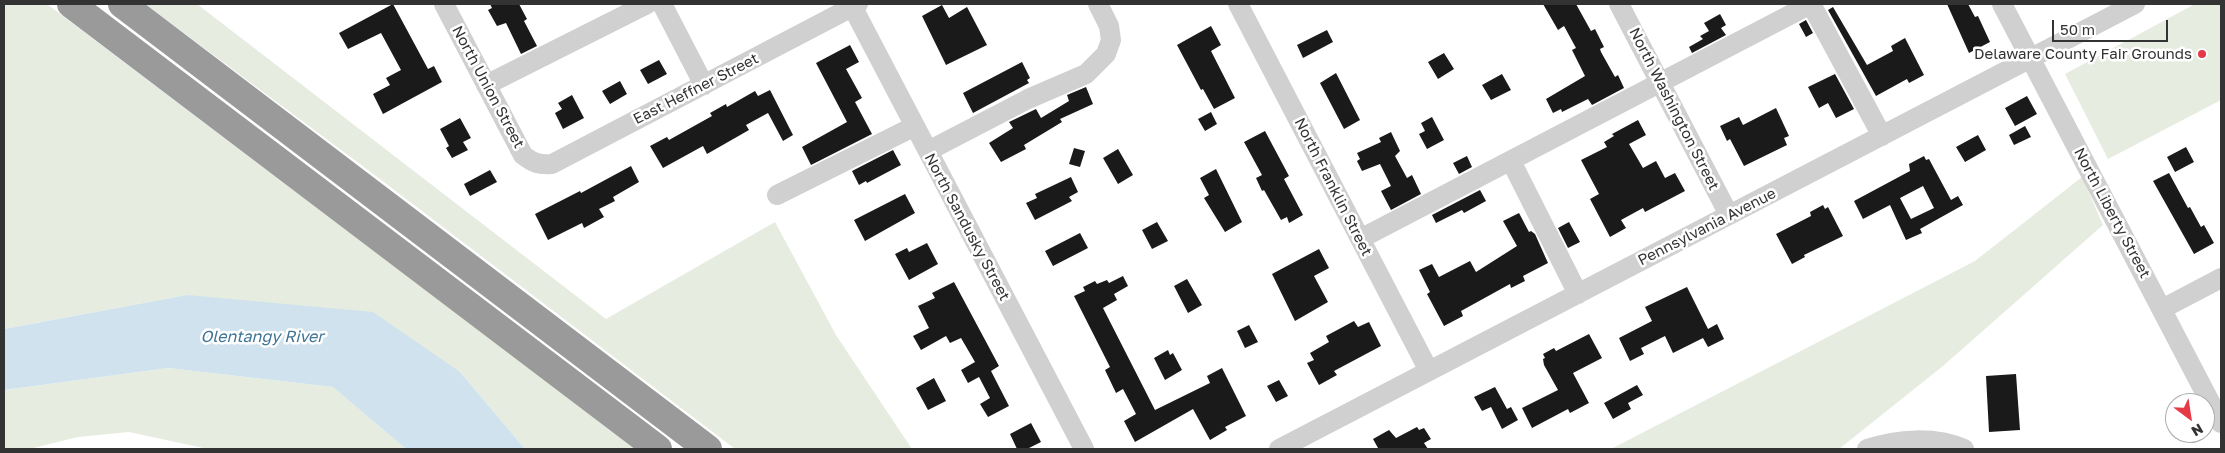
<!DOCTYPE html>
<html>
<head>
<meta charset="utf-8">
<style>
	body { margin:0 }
	#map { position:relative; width:2225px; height:453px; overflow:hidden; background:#fff; font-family:"Golos Text",sans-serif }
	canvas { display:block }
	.frame { position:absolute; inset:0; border:5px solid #333; pointer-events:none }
	.north { position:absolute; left:2165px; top:393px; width:50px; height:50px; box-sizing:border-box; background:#fff; border:1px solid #adadad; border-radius:50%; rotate:149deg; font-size:14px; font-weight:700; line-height:20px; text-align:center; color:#333 }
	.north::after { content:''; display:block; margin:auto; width:18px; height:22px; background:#e63946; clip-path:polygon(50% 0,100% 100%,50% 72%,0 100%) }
	.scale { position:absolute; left:2052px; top:20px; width:116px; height:22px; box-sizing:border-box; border:2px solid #333; border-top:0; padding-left:6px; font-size:15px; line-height:18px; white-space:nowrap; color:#333; -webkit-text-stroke:4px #fff; paint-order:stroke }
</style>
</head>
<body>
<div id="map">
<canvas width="2225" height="453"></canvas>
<div class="frame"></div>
<div class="north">N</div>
<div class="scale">50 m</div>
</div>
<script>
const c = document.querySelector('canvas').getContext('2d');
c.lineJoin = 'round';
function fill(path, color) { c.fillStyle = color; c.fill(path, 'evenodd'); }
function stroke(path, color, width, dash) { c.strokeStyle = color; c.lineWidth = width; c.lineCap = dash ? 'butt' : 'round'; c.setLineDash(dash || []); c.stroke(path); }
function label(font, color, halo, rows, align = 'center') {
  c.font = font + ' "Golos Text",sans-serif'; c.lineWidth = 5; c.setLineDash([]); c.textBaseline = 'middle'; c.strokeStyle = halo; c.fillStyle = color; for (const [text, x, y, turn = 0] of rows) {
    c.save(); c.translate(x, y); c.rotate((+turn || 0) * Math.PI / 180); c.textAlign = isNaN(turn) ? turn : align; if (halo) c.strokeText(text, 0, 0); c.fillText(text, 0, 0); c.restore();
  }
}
const green = new Path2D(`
	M4,4h43l589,445h-111l-65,-77 -273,-77 -183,34z
	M145,4h52l409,315 169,-97 61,113 76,114h-177l-367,-279z
	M2195,4h26v96l-113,59 -43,-85z
	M2082,177l21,48 -160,141 -104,83h-228l364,-188z
	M168,368l165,19 73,62h-198l-79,-17 -51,5 -49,12h-25v-59z`);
const water = new Path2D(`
	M187,295l186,17 87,60 65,77h-119l-73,-62 -165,-19 -164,22v-61z`);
const building = new Path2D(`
	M393,4l35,65 6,-3 8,16 -59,32 -10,-20 17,-9 -4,-7 15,-8 -20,-37 -33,16 -9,-16z
	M490,4h29l8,15 -3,2 13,25 -16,8 -15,-31 -9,3 -9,-16 4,-2z
	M1543,4h33l15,27 4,-2 9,18 -4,2 1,3 14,25 3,-2 6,13 -32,17 -4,-6 -26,13 -1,-3 -8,4 -7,-14 39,-23 -13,-26 4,-2 -12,-22 -6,4z
	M1947,4h21l7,13 3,-1 12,26 -21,11z
	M942,5l7,13 18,-11 20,38 -41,20 -24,-49z
	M1833,7l34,58 26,-14 -2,-5 14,-8 19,37 -15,8 -2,-4 -31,17 -48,-86z
	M1720,14l6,11 -5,3 5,7 -34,18 -3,-6 14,-8 -3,-3 9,-5 -5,-8z
	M1806,20l7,13 -7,4 -7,-13z
	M1211,26l10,19 -10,6 24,47 -21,11 -11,-20 -2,1 -24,-45z
	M1327,30l6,12 -30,16 -6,-13z
	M850,45l9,17 -13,7 16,29 -7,4 17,32 -61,31 -9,-18 45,-25 -31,-59z
	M1444,53l10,16 -16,10 -10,-17z
	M659,60l8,14 -19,10 -8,-14z
	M1022,62l8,16 -3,2 2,3 -56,30 -10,-20z
	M1336,73l24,47 -16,9 -24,-46z
	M1502,74l9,16 -20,10 -9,-15z
	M1835,74l19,35 -18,9 -8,-15 -9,5 -11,-21z
	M620,81l7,13 -17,10 -8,-13z
	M1086,87l7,17 -33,15 2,3 -38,23 2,4 -25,13 -12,-19 24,-15 -4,-6 27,-13 5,9 28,-17 -2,-6z
	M770,90l23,45 -10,6 -15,-28 -22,12 3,5 -42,24 -4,-8 -40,22 -13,-22 17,-9 2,3 43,-24 -2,-3 16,-9 1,3 28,-16 3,5z
	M572,95l12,23 -21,11 -8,-16 7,-4 -4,-6z
	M2027,96l10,18 -22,12 -10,-18z
	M1776,108l13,28 -5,2 3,7 -43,21 -14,-27 -3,2 -7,-15 19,-9 4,8z
	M1211,112l6,12 -12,7 -7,-12z
	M1432,117l12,23 -17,9 -8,-15 6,-3 -4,-8z
	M460,118l11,20 -8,4 5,8 -16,8 -6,-10 3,-2 -9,-17z
	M1638,120l8,15 -17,9 14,24 13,-7 9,17 10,-5 10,18 -40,21 -2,-4 -22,12 5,8 -16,9 -20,-38 9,-5 -18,-34 26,-13 -3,-5 10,-6 -2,-2z
	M2025,126l6,11 -17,8 -5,-10z
	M1265,131l24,45 -5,3 19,36 -14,8 -2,-6 -6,3 -17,-30 -2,1 -6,-13 6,-3 -18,-33z
	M1391,132l9,19 -5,5 12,22 5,-3 9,19 -30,16 -10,-19 10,-5 -11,-22 -18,7 -5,-10 3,-2 -3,-6 24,-11 -2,-4z
	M1978,135l8,15 -21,12 -9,-15z
	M2186,147l8,15 -19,10 -8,-15z
	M1074,148l11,3 -5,16 -11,-3z
	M1118,149l15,26 -15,9 -15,-26z
	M893,150l8,15 -34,18 -1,-2 -7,4 -7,-14z
	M1467,156l5,11 -13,7 -6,-11z
	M1924,156l2,4 3,-1 22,41 7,-4 5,9 -43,24 2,4 -16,7 -16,-35 -27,14 -9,-18 56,-30 -1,-7zM1923,186l11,22 -23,11 -11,-21z
	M631,166l8,16 -26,15 2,4 -16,8 5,8 -20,11 -2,-5 -34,17 -13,-26 45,-23 1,2z
	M1216,169l26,53 -17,10 -21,-34 5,-3 -9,-17z
	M490,170l7,12 -27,14 -6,-12z
	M2169,173l19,35 2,-1 11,20 3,-2 10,18 -20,11 -41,-73z
	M1071,177l7,15 -9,5 3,4 -37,19 -9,-17 11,-5 -2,-4z
	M1480,190l6,11 -22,12 -2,-3 -26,13 -4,-8z
	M905,194l10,19 -50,28 -11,-21z
	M1823,205l2,4 3,-2 15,29 -39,19 1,2 -13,7 -16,-30 35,-18 -1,-4z
	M1519,213l10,19 2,-1 4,3 13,29 -25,13 2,5 -14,7 -1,-4 -49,27 2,5 -19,10 -17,-32 3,-2 -11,-22 13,-6 7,13 31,-16 6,11 41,-26 -14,-25z
	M1157,222l11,19 -16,8 -10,-19z
	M1569,222l11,20 -12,6 -10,-20z
	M1080,233l8,15 -35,18 -8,-15z
	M927,243l11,21 -29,16 -14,-26 12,-6 2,4z
	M1319,249l10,19 -15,8 14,26 -33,19 -23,-47z
	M1123,276l5,10 -14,8 3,6 -14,8 52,102 55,-27 -3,-7 15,-8 24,48 -21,11 2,3 -17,10 -17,-31 -58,33 -11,-21 12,-7 -13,-25 -7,4 -11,-23 5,-3 -36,-71 11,-5 -2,-4 12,-6 2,3 10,-4 2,3z
	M1187,279l15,26 -14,8 -14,-27z
	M954,282l45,84 -8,5 18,35 -21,11 -8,-13 10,-6 -11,-21 -11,6 -7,-13 14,-8 -14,-24 -11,5 -4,-7 -25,14 -8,-14 16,-8 -11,-22 17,-8 -3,-5z
	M1687,287l21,42 9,-5 7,15 -16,8 -5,-9 -30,15 -8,-17 -24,12 3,6 -14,7 -11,-23 33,-17 -7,-14z
	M1354,321l4,6 11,-5 12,24 -47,25 3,4 -18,10 -12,-22 7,-3 -4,-7 19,-11 -3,-6z
	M1249,325l9,17 -13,6 -8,-17z
	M1589,334l13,24 -29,15 16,30 -19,10 -2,-4 -36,19 -10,-20 36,-18 -14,-25 -1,-6 2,-1 -2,-4 11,-6 2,3z
	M1168,350l2,5 3,-2 9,17 -17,10 -11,-22z
	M2016,374l4,56 -31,2 -3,-56z
	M934,378l12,23 -18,9 -12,-22z
	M1279,380l9,16 -12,6 -9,-16z
	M1637,385l6,10 -15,8 3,6 -18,10 -9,-16z
	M1495,387l12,22 4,-2 7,13 -16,9 -11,-22 -9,4 -8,-14z
	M1031,423l10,19 -14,7h-10l-7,-15z
	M1417,427l2,3 5,-2 7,11 -7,4 4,6h-53l3,-1 -5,-9 16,-9 7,8z`);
const minor = new Path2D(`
	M444,4l79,151c10,8 16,10 29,9l306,-160
	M662,4l42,81
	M851,4l233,445
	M1238,4l191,367
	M1619,4l110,211
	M1811,4l71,132
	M2002,4l219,419
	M486,85l161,-81
	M928,151l100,-52 58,-25 20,-20 5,-14 -2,-14 -11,-22
	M1511,161l67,133
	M777,195l138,-69
	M1360,239l451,-235
	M2162,309l59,-31
	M1279,449l856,-445
	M1867,449c31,-10 67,-13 97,0`);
const highway = new Path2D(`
	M71,4l587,445
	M122,4l586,445`);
const markers = [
	[2202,54,5,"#e63946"]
];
const poiNames = [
	["Delaware County Fair Grounds",2192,54]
];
const streetNames = [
	["North Union Street",488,87,62],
	["East Heffner Street",696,89,-27],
	["North Washington Street",1674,109,63],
	["North Franklin Street",1333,187,63],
	["North Liberty Street",2112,213,62],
	["North Sandusky Street",967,227,62],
	["Pennsylvania Avenue",1707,227,-27]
];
const waterNames = [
	["Olentangy River",262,337]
];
fill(green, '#e6ecdf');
fill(water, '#cfe2ee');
fill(building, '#1a1a1a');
stroke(minor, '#d0d0d0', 20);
stroke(highway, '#9a9a9a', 28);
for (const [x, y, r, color] of markers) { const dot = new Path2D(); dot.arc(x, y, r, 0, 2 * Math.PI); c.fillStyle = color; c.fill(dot); stroke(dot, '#fff', 2); }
label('15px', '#333', '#fff', poiNames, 'right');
label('15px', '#333', '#fff', streetNames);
label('italic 16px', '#3f7597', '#fff', waterNames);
</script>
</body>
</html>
